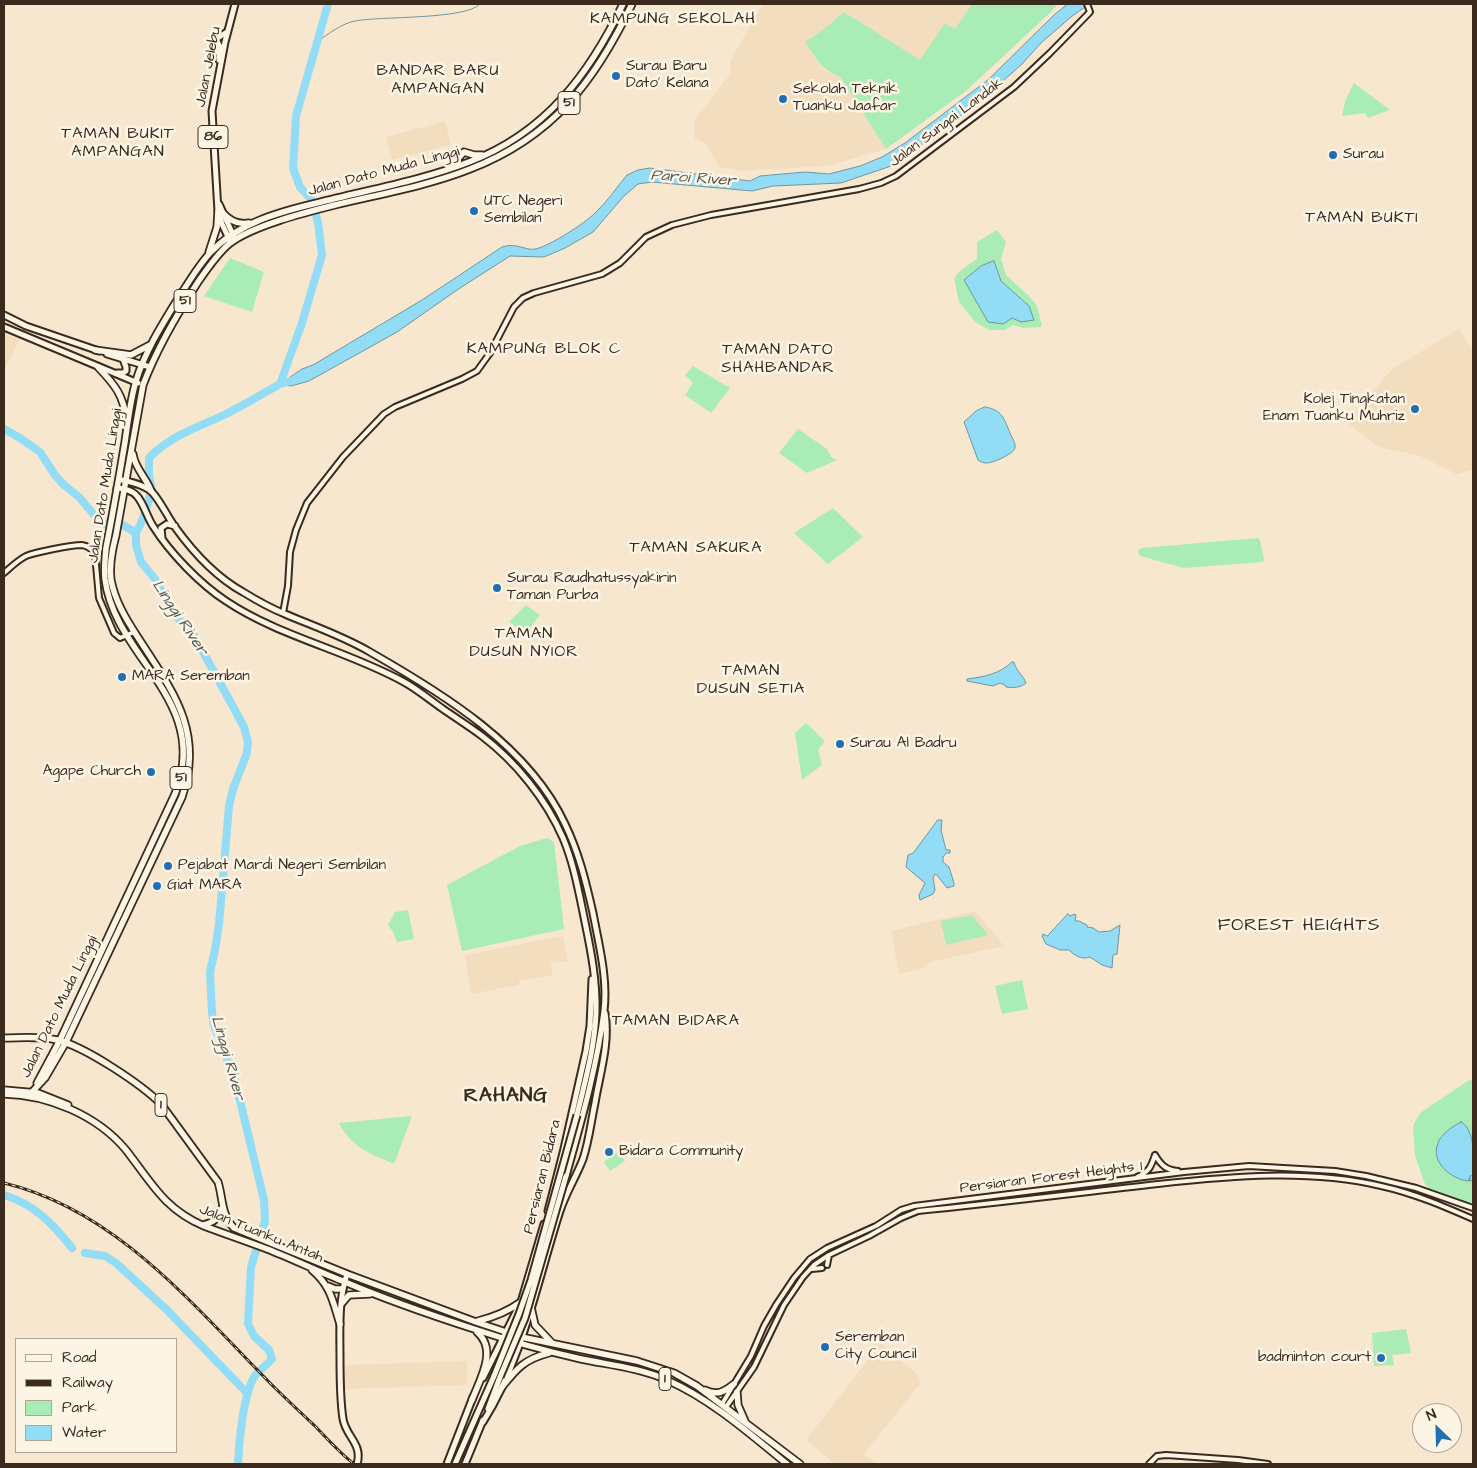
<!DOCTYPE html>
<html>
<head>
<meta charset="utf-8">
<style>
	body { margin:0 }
	#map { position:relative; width:1477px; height:1468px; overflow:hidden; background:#f7e7cf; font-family:"Architects Daughter",sans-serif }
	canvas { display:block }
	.frame { position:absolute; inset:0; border:5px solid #3b2a1e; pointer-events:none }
	.legend { position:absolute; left:15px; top:1338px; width:162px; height:115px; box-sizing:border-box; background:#fcf5e5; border:1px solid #afa495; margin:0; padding:6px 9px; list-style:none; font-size:15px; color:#3b2a1e }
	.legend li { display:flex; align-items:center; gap:10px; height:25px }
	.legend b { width:25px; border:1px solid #afa495 }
	.north { position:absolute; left:1412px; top:1403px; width:50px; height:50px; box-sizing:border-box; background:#fcf5e5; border:1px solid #afa495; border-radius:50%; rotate:336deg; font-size:14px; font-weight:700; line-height:20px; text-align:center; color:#3b2a1e }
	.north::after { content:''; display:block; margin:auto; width:18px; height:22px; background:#1f6fb2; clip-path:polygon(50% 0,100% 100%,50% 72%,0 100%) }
</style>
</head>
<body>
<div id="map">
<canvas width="1477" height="1468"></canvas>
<div class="frame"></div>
<ul class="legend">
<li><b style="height:6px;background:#fcf5e5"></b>Road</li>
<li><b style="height:6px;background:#3b2a1e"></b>Railway</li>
<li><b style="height:14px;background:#a9ecb6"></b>Park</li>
<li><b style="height:14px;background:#93dcf5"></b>Water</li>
</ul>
<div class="north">N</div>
</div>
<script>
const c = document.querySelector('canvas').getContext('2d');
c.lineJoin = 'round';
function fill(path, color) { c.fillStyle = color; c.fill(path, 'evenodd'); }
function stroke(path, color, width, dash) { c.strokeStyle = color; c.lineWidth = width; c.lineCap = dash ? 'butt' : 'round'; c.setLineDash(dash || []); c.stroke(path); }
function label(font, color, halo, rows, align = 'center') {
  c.font = font + ' "Architects Daughter",sans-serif'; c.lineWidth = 5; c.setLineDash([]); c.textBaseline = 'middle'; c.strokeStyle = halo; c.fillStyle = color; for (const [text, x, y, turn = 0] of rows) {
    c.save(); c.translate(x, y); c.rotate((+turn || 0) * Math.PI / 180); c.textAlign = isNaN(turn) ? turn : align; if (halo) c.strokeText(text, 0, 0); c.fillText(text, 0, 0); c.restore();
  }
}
const built = new Path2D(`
	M763,4h209l-17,26 -10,-6 -25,37 -76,-49 -20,17 -19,13 12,19 11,12 13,5 45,71 -59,17 -87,5 -21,-4 -14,-24 -10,-4 -1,-18 37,-48 -1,-12z
	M445,121l6,24 -59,15 -6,-23z
	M1459,329l14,22v119l-17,4 -36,-18 -42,-9 -32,-25 46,-53z
	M4,334l16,5 -16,32z
	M975,911l29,35 -73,16 -7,6 -25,6 -8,-43z
	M563,936l5,25 -18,2 3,12 -34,6v4l-48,9 -6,-39z
	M881,1343l37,32 2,9 -56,70 14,10h-43l-29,-24z
	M467,1361v24l-123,4 -1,-24z`);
const green = new Path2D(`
	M972,4h86l-7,8 -84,78 -81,59 -45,-71c-20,-9 -24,-18 -36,-36l19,-13 20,-17 76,48 25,-37 10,6z
	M1354,83l36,27 -22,8 -3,-5 -23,3 3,-15z
	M997,230l9,12 -5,17 5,16 24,22 7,9 5,21 -19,1 -10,-3 -8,5h-16l-14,-8 -16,-20 -5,-24 8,-9 15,-10v-17z
	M230,258l34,14 -12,40 -48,-16z
	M693,366l37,22 -19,25 -26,-18 8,-12 -8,-8z
	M798,429l29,20 4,8 6,3 -30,13 -28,-20z
	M833,508l30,29 -35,27 -34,-31z
	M1258,538l2,2 4,20 -1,2 -79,6 -44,-12 -2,-5 3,-3z
	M526,605l14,10 -14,18 -17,-11z
	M806,723l19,18 -7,9 4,15 -20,15 -7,-47z
	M547,838l7,4 10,87 -102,22 -15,-66 73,-39z
	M408,910l6,29 -17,3 -4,-10 -5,-7 7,-13z
	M972,915l16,20 -42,10 -5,-24z
	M1022,980l6,29 -26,5 -7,-28z
	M1471,1079l2,5v118l-4,1 -39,-14 -5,-5 -10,-28 -2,-30 7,-13z
	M412,1116l-18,48c-25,-11 -42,-16 -55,-41z
	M619,1151l6,10 -15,10 -6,-9z
	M1406,1329l5,24 -19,2 2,10 -20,1 -2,-33z`);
const water = new Path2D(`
	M1068,4h21l-18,13 -29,25 -21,23 -42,37 -85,63 -53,18 -68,3 -21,5 -100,-9 -14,2 -14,12 -31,36 -28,16 -21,9 -34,-1 -53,34 -60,42 -88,49 -18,5 -11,-2 22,-15 11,-4 109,-65 80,-53c16,-5 22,4 34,2 15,-4 48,-25 59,-36 12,-11 22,-26 32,-38l11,-5 12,-2 100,13 10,-5 45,-4 24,2 31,-8 22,-9 23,-14 84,-64 65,-64z
	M994,261l7,20 28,25 5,14 -13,2 -9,-4 -9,6 -15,-2 -24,-42 17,-14z
	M985,407c18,3 19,12 25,26 2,5 6,10 5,15 -1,6 -24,16 -30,15 -4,-1 -4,-1 -7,-3l-14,-38 12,-11z
	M1012,662h2c2,9 9,13 12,21 -6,5 -13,5 -20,4l-1,-2 -5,-2 -7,3 -26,-5v-2c16,-2 33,-5 45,-17z
	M938,820h4l-1,10 5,20h4v3h-4l-3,4v5l6,5 5,16v3l-7,2 -10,-13 -2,-1 -2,4 2,12 -2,4 -13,6 -1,-5 6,-12 -19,-16 2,-12 5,-2z
	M1068,914l2,2 5,-2 1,1 -1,6h4l8,4v2l6,1 6,4 11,-1 10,-6 -3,29 -4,1 -1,13 -10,-3 -12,-8c-8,3 -15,-1 -21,-7h-9l-14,-6 -4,-8 1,-2 4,2z
	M1461,1122c16,8 12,42 12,58l-4,1 2,-6 -3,6c-17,-2 -38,-19 -30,-38 3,-9 15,-17 23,-21z`);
const stream = new Path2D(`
	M318,41c10,-7 25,-18 37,-20 24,-5 111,-1 125,-17`);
const river = new Path2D(`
	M280,384l22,-61 20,-68 -4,-33 -7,-23 -11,-12 -7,-19 3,-52 32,-112
	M4,429l16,9 20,14 15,23 9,10 15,12 21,25 6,2 17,1 13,8
	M4,1195c30,9 49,29 68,53
	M85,1253l20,3 11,7 50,46 81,84
	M238,1464c1,-23 5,-65 15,-85 4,-8 13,-13 19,-20l-3,-9 -15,-14 -6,-12 3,-57 14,-46 -1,-21 -29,-120 -21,-55 -2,-12 -2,-41 5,-22 4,-26 10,-118 4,-17 14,-36 1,-11 -4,-15 -49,-90 -22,-24 -18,-34 -14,-17 -5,-17v-12l7,-14 9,-29 -3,-13v-19c22,-23 50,-31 77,-44 18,-9 36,-20 54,-30l10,-3`);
const minor = new Path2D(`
	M4,573c7,-6 14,-13 22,-17 10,-4 45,-11 56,-11 6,1 10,4 13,9l4,44 15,35 6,5 14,-6
	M283,613l5,-27 2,-34 6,-22 11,-27 36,-46 41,-43 11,-7 67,-28 15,-8 13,-18 24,-46 9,-9 11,-5 68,-19 18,-11 26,-26 26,-12 39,-10 148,-26 22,-6 15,-7 118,-89 36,-34 40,-41 -3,-8
	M1155,1155c6,10 11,15 23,16
	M1137,1177c12,-5 14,-10 18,-22
	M827,1265l2,-10
	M812,1269l10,-1
	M722,1404l29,-48 13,-30 12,-21 18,-27 16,-19 17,-11 49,-22 25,-16 13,-4 270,-34 65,-6 86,5 31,5 50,12 57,20
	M726,1407l28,-40 30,-62 19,-28 11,-12 15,-10 40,-19 32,-18 17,-7c80,-8 160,-18 240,-27 74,-8 150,-15 223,2 32,7 62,20 92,33
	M1149,1464l8,-8 9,-1 72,5 30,4`);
const major = new Path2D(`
	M213,41l5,2 2,4 -1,13
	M213,41l14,-9
	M219,204l15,33
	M230,241l-8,-17 -4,-13 -6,-100 13,-69 10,-38
	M4,315l22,11 73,25
	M4,327l134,56
	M107,354l43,13
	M117,373h6l3,-2v-4l-3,-8
	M122,480c9,2 23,5 30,12 9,10 15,24 23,35 18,25 41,50 68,65 13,8 27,16 42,22 28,12 58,22 85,38 72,41 159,94 195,172 14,29 21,58 28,89 6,32 15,66 11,98 -7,56 -23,111 -38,165
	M117,488c7,1 15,2 20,8 7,8 10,21 16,30 17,27 47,58 73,75 54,36 120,49 178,81 13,7 26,18 39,27 13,9 27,18 39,27 34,26 64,63 81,102 11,26 16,55 22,84 6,29 12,60 11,90 -1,35 -11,69 -19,103
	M162,538l-1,-10 6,-4 8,2
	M548,1211l15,-58 23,-102 4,-25 2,-47
	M347,1274c-9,27 -7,56 -7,84 0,20 0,41 3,61 3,18 20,25 14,45
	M483,1378l38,-76 23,-78
	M488,1409l12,-32
	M483,1422c40,-63 54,-140 77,-211 6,-18 16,-34 23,-52 6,-18 8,-37 12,-56 5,-30 15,-60 10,-90
	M447,1464l26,-67
	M455,1464l39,-88
	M465,1464l18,-44`);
const highway = new Path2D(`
	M449,168l15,-16 10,3h8
	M223,213c7,8 15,12 26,10
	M209,252l8,-25 1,-16
	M95,350l36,5 19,-10
	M98,367c18,19 25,28 29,54
	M133,454c2,15 13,23 18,37
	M4,1038c17,0 36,-2 53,2 27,6 84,44 104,64l57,78c5,16 3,33 16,46l113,46 129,48 45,15 116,24 37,12 23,13 103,78
	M37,1083l23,-43 115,-246c37,-94 -60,-135 -70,-215 -1,-11 0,-21 1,-31 7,-35 13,-70 19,-106 3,-20 5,-41 11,-61 9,-30 27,-58 43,-84 10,-15 19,-31 31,-44 28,-30 69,-41 107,-50 50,-13 103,-22 152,-41 76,-29 120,-87 154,-158
	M4,1090l34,3 30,12
	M33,1091l12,-13 21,-36 116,-245c23,-67 -11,-108 -45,-161 -11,-17 -22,-35 -26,-56 -2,-15 1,-30 5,-45l27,-150c14,-37 34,-71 55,-103 9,-13 19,-28 31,-38 22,-18 78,-32 106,-39 45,-11 92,-19 135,-36 83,-32 125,-88 162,-165
	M4,1094c44,1 93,21 122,56 25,32 38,59 78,76 21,8 42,15 63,23 26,10 52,23 78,33 42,18 86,33 129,47 36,12 71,22 107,30 29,6 59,9 86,21 45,20 83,54 120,84
	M203,1225c12,-3 15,-7 19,-17
	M312,1270c19,16 21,32 28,54
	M328,1286l7,3h7
	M342,1303l7,-8 21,-1
	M531,1307l4,18 17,18
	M478,1321c16,-4 29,-9 43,-19
	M502,1387c15,-19 23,-28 47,-34
	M705,1390c12,6 19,2 29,-6
	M737,1392l1,13 7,16
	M472,1400c8,-21 26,-50 5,-68`);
const rail = new Path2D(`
	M4,1183c112,27 188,121 266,200 15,15 30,29 46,44 12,13 24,26 38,37`);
const majorBridge = new Path2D(`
	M494,1376l25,-62 12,-34 46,-165
	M500,1377l25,-59 41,-142`);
const markers = [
	[616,76,5,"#1f6fb2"],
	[783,99,5,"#1f6fb2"],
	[1333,155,5,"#1f6fb2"],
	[474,211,5,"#1f6fb2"],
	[1415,409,5,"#1f6fb2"],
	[497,588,5,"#1f6fb2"],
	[122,677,5,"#1f6fb2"],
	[840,744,5,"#1f6fb2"],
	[151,772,5,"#1f6fb2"],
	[168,866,5,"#1f6fb2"],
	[157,886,5,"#1f6fb2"],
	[609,1152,5,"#1f6fb2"],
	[825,1347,5,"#1f6fb2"],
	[1381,1358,5,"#1f6fb2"]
];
const shields = [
	[569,103,22],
	[213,137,30],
	[185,301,22],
	[181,778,22],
	[161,1105,12],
	[665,1379,12]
];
const shieldNames = [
	["51",569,103],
	["86",213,137],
	["51",185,301],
	["51",181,778],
	["1",161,1105],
	["1",665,1379]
];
const streetNames = [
	["Jalan Jelebu",209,67,-79],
	["Jalan Sungai Landak",947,123,-37],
	["Jalan Dato Muda Linggi",384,172,-15],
	["Jalan Dato Muda Linggi",106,486,-81],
	["Jalan Dato Muda Linggi",60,1007,-64],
	["Persiaran Bidara",543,1177,-76],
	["Persiaran Forest Heights 1",1051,1178,-7],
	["Jalan Tuanku Antah",261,1234,22]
];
const poiNames = [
	["Surau Baru",626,67],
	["Dato' Kelana",626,84],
	["Sekolah Teknik",793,90],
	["Tuanku Jaafar",793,107],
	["Surau",1343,155],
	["UTC Negeri",484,202],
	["Sembilan",484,219],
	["Kolej Tingkatan",1405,400,"right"],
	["Enam Tuanku Muhriz",1405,417,"right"],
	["Surau Raudhatussyakirin",507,579],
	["Taman Purba",507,596],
	["MARA Seremban",132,677],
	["Surau Al Badru",850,744],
	["Agape Church",141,772,"right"],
	["Pejabat Mardi Negeri Sembilan",178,866],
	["Giat MARA",167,886],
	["Bidara Community",619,1152],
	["Seremban",835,1338],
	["City Council",835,1355],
	["badminton court",1371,1358,"right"]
];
const neighbourhoodNames = [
	["KAMPUNG SEKOLAH",673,20],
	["BANDAR BARU",438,72],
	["AMPANGAN",438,90],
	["TAMAN BUKIT",118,135],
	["AMPANGAN",118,153],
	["TAMAN BUKTI",1362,219],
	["KAMPUNG BLOK C",544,350],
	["TAMAN DATO",778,351],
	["SHAHBANDAR",778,369],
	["TAMAN SAKURA",696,549],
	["TAMAN",524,635],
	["DUSUN NYIOR",524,653],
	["TAMAN",751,672],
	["DUSUN SETIA",751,690],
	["TAMAN BIDARA",676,1022]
];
const waterNames = [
	["Paroi River",693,179,4],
	["Linggi River",179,618,56],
	["Linggi River",227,1058,74]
];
const quarterNames = [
	["FOREST HEIGHTS",1299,926]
];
const districtNames = [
	["RAHANG",506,1097]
];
fill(built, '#f3ddbf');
fill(green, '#a9ecb6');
fill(water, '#93dcf5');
stroke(water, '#70959f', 1);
stroke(stream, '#70959f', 1);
stroke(river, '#93dcf5', 8);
stroke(minor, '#3b2a1e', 8);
stroke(major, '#3b2a1e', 9);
stroke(highway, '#3b2a1e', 9);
stroke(minor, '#fcf5e5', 4);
stroke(major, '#fcf5e5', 5);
stroke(highway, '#fcf5e5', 5.5);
stroke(rail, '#3b2a1e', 3);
stroke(rail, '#fcf5e5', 1, [4]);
stroke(majorBridge, '#3b2a1e', 9, []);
stroke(majorBridge, '#fcf5e5', 5);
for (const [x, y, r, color] of markers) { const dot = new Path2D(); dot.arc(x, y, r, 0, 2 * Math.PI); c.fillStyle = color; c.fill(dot); stroke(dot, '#fcf5e5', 2); }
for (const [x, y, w] of shields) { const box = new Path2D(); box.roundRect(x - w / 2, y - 11.5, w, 23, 4); c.fillStyle = '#fcf5e5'; c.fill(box); stroke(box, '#3b2a1e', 1); }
label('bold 14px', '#3b2a1e', null, shieldNames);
label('15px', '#3b2a1e', '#fcf5e5', streetNames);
label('15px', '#3b2a1e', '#fcf5e5', poiNames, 'left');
c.letterSpacing = '1px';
label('16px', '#3b2a1e', '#fcf5e5', neighbourhoodNames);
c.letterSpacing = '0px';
label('italic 16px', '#515654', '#fcf5e5', waterNames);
c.letterSpacing = '1px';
label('18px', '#3b2a1e', '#fcf5e5', quarterNames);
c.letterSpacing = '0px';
c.letterSpacing = '1px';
label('bold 20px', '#3b2a1e', '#fcf5e5', districtNames);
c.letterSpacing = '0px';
</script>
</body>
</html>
